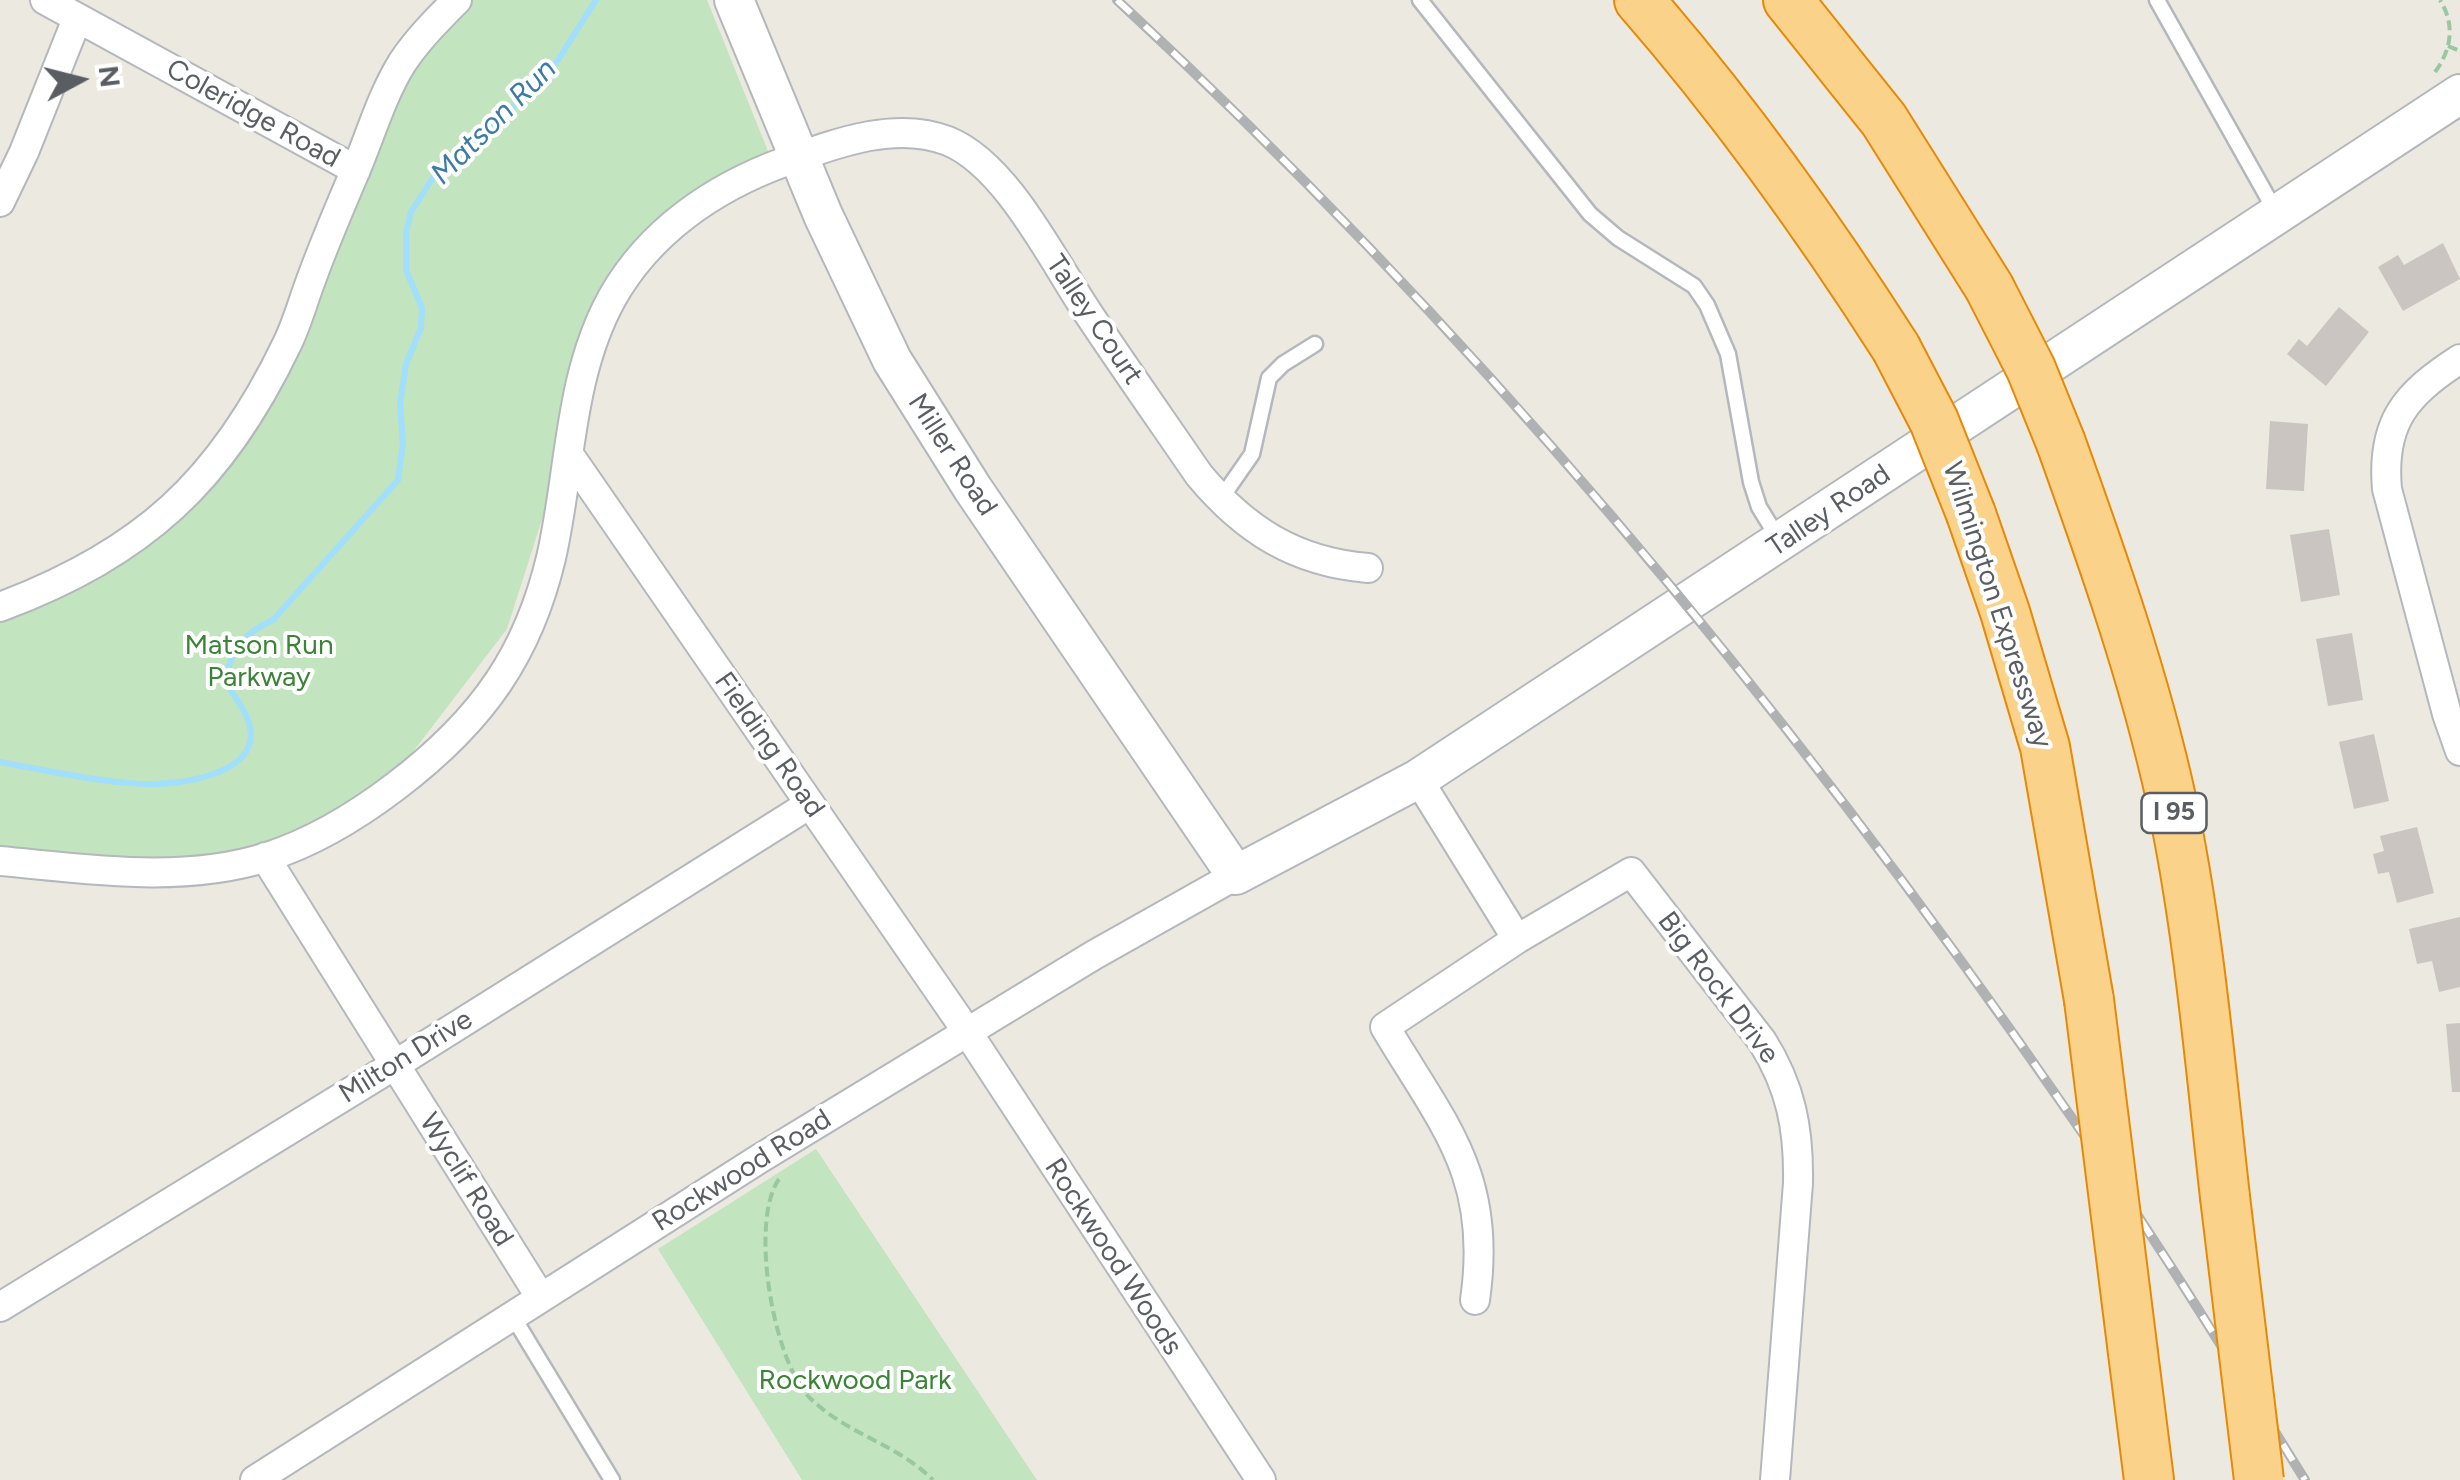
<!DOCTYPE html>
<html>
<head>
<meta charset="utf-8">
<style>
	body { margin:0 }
	#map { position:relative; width:2460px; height:1480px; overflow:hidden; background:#ece9e1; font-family:Figtree,sans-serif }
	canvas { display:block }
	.north { position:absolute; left:30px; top:30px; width:100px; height:100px; -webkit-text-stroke:8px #fff; paint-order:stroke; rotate:83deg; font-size:28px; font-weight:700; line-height:40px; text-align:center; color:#5a5e62 }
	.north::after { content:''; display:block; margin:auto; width:35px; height:45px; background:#5a5e62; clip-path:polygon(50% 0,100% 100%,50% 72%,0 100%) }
</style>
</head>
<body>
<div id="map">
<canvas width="2460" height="1480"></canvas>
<div class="north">N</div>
</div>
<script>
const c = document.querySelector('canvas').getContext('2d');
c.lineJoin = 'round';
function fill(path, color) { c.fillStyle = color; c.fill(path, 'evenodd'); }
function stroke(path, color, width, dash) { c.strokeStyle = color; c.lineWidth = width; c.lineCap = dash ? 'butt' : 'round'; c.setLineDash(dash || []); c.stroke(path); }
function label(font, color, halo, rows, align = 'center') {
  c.font = font + ' Figtree,sans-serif'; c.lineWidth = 8; c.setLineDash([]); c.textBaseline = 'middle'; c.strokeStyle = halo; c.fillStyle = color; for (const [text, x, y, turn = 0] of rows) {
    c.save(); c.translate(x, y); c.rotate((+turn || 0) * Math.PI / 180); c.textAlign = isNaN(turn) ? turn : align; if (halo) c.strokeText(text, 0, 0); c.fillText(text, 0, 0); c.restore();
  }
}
const green = new Path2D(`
	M460,0h247l67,166 -78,41 -83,90 -106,332 -131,171 -111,57 -265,4v-256l100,-42 134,-125 169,-376z
	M816,1149l221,331h-235l-144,-231z`);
const stream = new Path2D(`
	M0,762c43,8 104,21 146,22 31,1 102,-8 105,-47 1,-20 -16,-39 -26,-56 6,-31 20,-49 48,-61l125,-140 5,-37 -3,-39 6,-40 15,-36 1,-20 -16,-38v-37l5,-21 25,-39 71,-60 51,-53 38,-60`);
const building = new Path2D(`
	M2443,243l17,36 -57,32 -25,-44 20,-12 6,10z
	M2339,307l30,25 -43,54 -39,-32 12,-15 8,7z
	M2270,421l38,3 -4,67 -38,-2z
	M2329,529l11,66 -39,7 -11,-67z
	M2352,633l11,67 -35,6 -12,-67z
	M2374,734l15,67 -35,8 -15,-67z
	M2417,827l17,66 -37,10 -8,-31 -11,2 -5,-20 11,-3 -4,-15z
	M2460,917v70l-21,5 -7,-31 -15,3 -8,-35z
	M2460,1023v69h-8l-6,-68z`);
const path = new Path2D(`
	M2448,46l12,5
	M2435,72c17,-23 20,-48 5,-72
	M779,1179c-30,42 -6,184 32,220 36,35 86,45 122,81`);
const lane = new Path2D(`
	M1420,0l170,214 28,24 76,48 13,19 21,49 23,128 8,25 19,31
	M2157,0l120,214
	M1220,500l32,-46 17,-76 14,-14 32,-20
	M512,1315l100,165`);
const street = new Path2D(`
	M45,0l311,170
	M0,202l24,-50 53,-133
	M2460,359c-54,35 -79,63 -73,130l60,225 13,37
	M570,456l398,577 293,447
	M0,607c143,-54 221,-125 287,-263 10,-20 16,-43 24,-64 13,-36 28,-71 43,-106 16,-37 27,-77 48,-111 15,-23 36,-44 55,-63
	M1418,779l99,160
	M265,857l276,441
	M0,861c87,8 182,23 267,-4 82,-26 184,-104 232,-176 24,-36 42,-81 52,-123 20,-87 17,-180 61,-260 37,-66 101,-110 172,-136 50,-18 111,-42 164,-21 59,24 105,120 140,172 36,54 74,108 111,162 46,55 96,87 169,93
	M1475,1300c18,-124 -31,-174 -90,-273l132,-88 114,-67 131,169c29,46 37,88 36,142l-23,297
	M0,1307l393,-241 417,-262
	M255,1480l504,-321 335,-204 142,-80`);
const secondary = new Path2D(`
	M734,0l89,215 69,145 81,129 263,386 182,-96 1042,-685`);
const highway = new Path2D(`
	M1639,0c96,110 179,226 257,348
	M1788,0l96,120 105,167
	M2061,443c42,117 83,233 110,355 28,131 39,266 54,399
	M1971,514l34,98 40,135 44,253
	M2133,1353l16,127`);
const rail = new Path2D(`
	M1117,0c361,333 677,714 955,1118 82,118 157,240 233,362`);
const highwayBridge = new Path2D(`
	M1989,287l42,82 30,74
	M1896,348l38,73 37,93
	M2089,1000l44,353
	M2225,1197l34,283`);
const shields = [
	[2174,813,65]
];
const shieldNames = [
	["I 95",2174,813]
];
const streetNames = [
	["Coleridge Road",253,114,29],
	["Talley Court",1094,320,56],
	["Miller Road",952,455,57],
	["Talley Road",1829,511,-34],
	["Wilmington Expressway",1997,605,72],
	["Fielding Road",769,745,55],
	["Big Rock Drive",1718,988,53],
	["Milton Drive",406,1057,-32],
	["Rockwood Road",742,1171,-32],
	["Wyclif Road",466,1180,58],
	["Rockwood Woods",1113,1257,57]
];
const parkNames = [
	["Matson Run",259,646],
	["Parkway",259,678],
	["Rockwood Park",855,1381]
];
const waterNames = [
	["Matson Run",494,122,-45]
];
fill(green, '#c2e4be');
stroke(stream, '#a1dffd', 6);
fill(building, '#cac5c1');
stroke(lane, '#b4b8bc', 19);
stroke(street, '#b4b8bc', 32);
stroke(secondary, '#b3b7bc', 42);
stroke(highway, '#e88905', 52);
stroke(path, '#98c7a0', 4, [10, 5]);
stroke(lane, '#fff', 14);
stroke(street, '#fff', 28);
stroke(secondary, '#fff', 38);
stroke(highway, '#fad28a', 48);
stroke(rail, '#b0b1b2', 10);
stroke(rail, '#fff', 6, [19]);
stroke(highwayBridge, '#e88905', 52, []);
stroke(highwayBridge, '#fad28a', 48);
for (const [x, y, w] of shields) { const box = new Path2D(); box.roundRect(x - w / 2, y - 20, w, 40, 8); c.fillStyle = '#fff'; c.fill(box); stroke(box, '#5a5e62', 2.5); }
label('bold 25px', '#5a5e62', null, shieldNames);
label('28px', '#5a5e62', '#fff', streetNames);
label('28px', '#3b8437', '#fff', parkNames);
label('italic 30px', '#3c7ba5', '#fff', waterNames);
</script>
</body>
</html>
